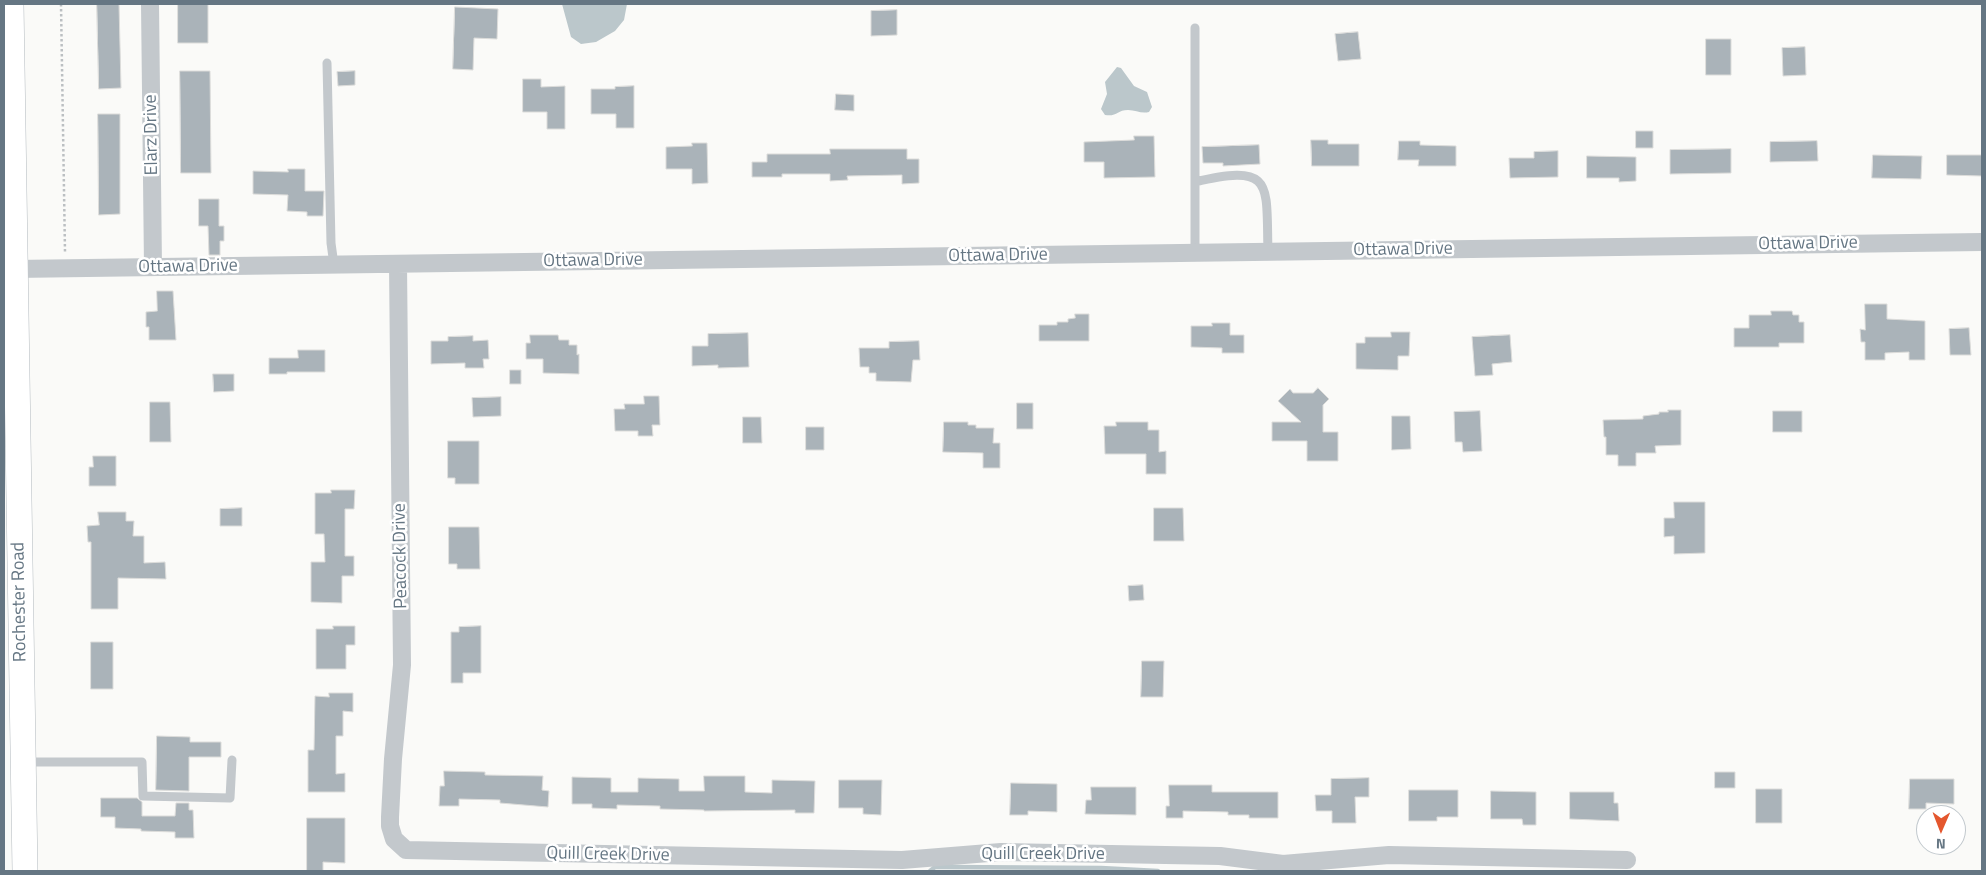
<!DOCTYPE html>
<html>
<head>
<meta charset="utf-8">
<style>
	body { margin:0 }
	#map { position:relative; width:1986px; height:875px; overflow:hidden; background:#fafaf8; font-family:"Titillium Web",sans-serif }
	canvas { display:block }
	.frame { position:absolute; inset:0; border:5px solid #657683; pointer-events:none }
	.north { position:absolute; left:1916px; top:805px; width:50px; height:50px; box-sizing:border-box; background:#fff; border:1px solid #c1c8cd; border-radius:50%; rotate:181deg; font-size:14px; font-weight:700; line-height:20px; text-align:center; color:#657683 }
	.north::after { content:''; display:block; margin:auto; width:18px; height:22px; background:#e4572e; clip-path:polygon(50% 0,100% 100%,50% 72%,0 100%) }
</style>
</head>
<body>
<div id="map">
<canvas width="1986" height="875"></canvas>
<div class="frame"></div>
<div class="north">N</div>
</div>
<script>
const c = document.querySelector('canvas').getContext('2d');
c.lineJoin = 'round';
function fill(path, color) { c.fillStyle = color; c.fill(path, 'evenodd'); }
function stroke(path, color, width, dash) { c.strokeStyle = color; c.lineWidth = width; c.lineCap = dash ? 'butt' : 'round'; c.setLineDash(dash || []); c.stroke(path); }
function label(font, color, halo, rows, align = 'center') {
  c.font = font + ' "Titillium Web",sans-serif'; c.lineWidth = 5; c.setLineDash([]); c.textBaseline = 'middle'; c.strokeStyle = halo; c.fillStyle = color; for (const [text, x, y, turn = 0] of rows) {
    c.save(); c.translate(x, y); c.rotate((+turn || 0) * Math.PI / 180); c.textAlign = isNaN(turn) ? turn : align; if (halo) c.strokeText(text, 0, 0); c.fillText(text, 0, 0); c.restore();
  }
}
const water = new Path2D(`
	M562,4h65l-3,16 -9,11 -19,11 -15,2 -10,-7z
	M1117,67l4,1 13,18 13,6 5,15 -3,5c-8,2 -13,-2 -21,-2 -11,0 -11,7 -23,5l-4,-6 6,-15 -2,-12z`);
const stream = new Path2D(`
	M930,871l5,-4h11l155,1 57,3`);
const building = new Path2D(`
	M97,4h22l2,84 -22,1z
	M178,4h30v39h-30z
	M455,7l43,2 -1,30 -23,-1 -1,32 -20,-1z
	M897,10v25l-26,1v-25z
	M1358,32l3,27 -23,2 -3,-27z
	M1706,39h25v36h-25z
	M1805,47l1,28 -23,1 -1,-28z
	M180,71h30l1,102h-30z
	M355,71v14l-17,1 -1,-14z
	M523,79h18v8l24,-1v43h-18v-17h-24z
	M634,86v42h-18v-14h-25v-25h24v-2z
	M836,94l18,1v16l-19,-1z
	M98,114h22v100l-21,1z
	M1636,131h17v17h-17z
	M1134,136h20l1,41 -51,1v-16h-20v-20l50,-2z
	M1311,140h17v4h31v22h-47z
	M1399,141h21v4l36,1v20h-38l1,-6h-21z
	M1817,141l1,20 -48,1v-20z
	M692,143h15l1,40 -16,1v-15h-26v-22l26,-1z
	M1259,145l1,19 -37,2v-3h-20l-1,-16z
	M830,149h77v10h12v24l-17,1v-9l-55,1 1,4 -18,1v-7h-48v3h-30v-15h15v-8h63z
	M1731,149v24l-61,1v-24z
	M1558,151v26l-48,1 -1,-20h25v-6z
	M1873,155l49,1 -1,23 -49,-1z
	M1947,155h35v21l-35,-1z
	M1587,156l49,1v24l-17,1v-4h-32z
	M288,169h17v22h19l-1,25h-16v-4l-20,-1 1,-16 -35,-1v-23l35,1z
	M199,199h20v27h5v15h-4v14h-11l-1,-29h-9z
	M157,291h16l3,49h-27v-13h-3v-15l11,-1z
	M1865,304h22v15l38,2v39h-16v-8l-24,1v7h-20v-18h-4l-1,-13 5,1z
	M1771,311h21l1,4h6v7h5v21h-25v4h-45v-19h15v-13h22z
	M1075,314h14v27h-50v-16h18v-3h11v-3l7,-1z
	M1212,323h18v12h14v18h-22v-5l-31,-1v-21h21z
	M1969,328l2,27h-21l-1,-26z
	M1391,332h19l-1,24h-11v14l-42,-1v-26h9v-6h26z
	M748,333l1,34 -31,1v-3l-26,1v-20h16v-12z
	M530,335h28l1,5h10v5h8v10l2,-1v20l-36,-1v-14h-17v-16h4z
	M1510,335l2,27 -20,2 1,11 -18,1 -3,-39z
	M473,336v5l15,-1 1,19h-6l1,9h-19v-5l-34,1v-23h17v-4z
	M919,341l1,19h-7l-2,22 -35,-1v-8h-7v-6h-9l-1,-19h30v-6z
	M298,350h27v22h-38v2h-18v-16h29z
	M510,370h11v14h-11z
	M213,374h21v17l-20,1z
	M1318,388l11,11 -6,6v27h15v29h-31v-20h-35v-19h29l-23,-21 12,-12 3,4h20z
	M644,396h15l1,29h-8l1,11h-15v-5h-23l-1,-22h11l-1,-5h20z
	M501,397v19l-28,1 -1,-19z
	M150,402h20l1,40h-21z
	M1017,403h16v26h-16z
	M1668,410h13v35l-26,1 1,7h-20v13h-18v-11h-12v-18h-2l-1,-17 40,-1v-3l16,-2v-2h9z
	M1480,411l2,40 -19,1 -1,-10h-7l-1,-30z
	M1773,411h29v21h-29z
	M1392,416h18l1,33 -19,1z
	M743,417h18l1,26h-19z
	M944,422h24v3h8v3h18l-1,15h7v25h-17v-15l-40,-1z
	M1116,422h32v8h11v22l7,-1v23h-20v-20h-41l-1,-28h12z
	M806,427h18v23h-18z
	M448,441h31v43h-24v-6h-7z
	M93,456h23v30h-27v-19h4z
	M331,490h24l-1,19h-9v47h9v20h-12v27l-31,-1v-40h14l-1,-28h-9v-41h16z
	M1674,502h31v51l-31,1v-18l-10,1v-19h10z
	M242,508v18h-22v-17z
	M1154,508h29l1,33h-30z
	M98,512h28v9h8l-1,15h11v27l21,-1 1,17 -48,-1v31h-27v-67h-3l-1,-16 12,-1z
	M449,527h30l1,42h-23v-5h-8z
	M1143,585l1,15 -15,1 -1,-15z
	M333,626h22v19h-9v24h-30v-40h17z
	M481,626v47h-18v10h-12v-51h8v-5z
	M91,642h22v47h-22z
	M1142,661h22l-1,36h-22z
	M329,693h24v19l-10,-1v25h-7v38l9,-1v19h-37v-42h6l1,-54 14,1z
	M157,736l33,1v5h31v15h-32v34l-33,-1z
	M444,771l41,1v3l58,1 -1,14 7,1 -1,16 -48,-4v-3l-41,-1v7h-20l1,-20h4z
	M1715,772h20v16h-20z
	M704,776h41v16l27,1v-13l43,1 -1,32h-19v-3l-91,1v-1l-44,-1v-3l-43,-1v4l-25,-1v-4h-20v-27l39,1v14h27v-14l41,1v12h25z
	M1369,778v19h-14l1,26h-24v-12h-16l-1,-16h16v-16z
	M1910,779h44v25l-28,-1v6h-17z
	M839,780h43l-1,35 -18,-1v-6h-24z
	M1011,783l46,1v28l-29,-1v4h-18z
	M1169,785h43v7h66v26h-29v-3h-21v-3l-45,-1v7h-17v-12h3z
	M1091,787h45v28l-51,-1 1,-14h5z
	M1756,789h26v34h-26z
	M1409,790h49v27h-21v4h-28z
	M1491,791l45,1v33h-13l-1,-6h-31z
	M1570,792h44v11h4l1,18 -49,-2z
	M101,798h36l5,4v14h33l1,-13h13v7h4l1,28h-19v-6l-34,-1v-2l-26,-1v-11h-14z
	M307,818h38v45l-22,-1v9h-16z`);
const path = new Path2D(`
	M61,4l4,248`);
const lane = new Path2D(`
	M1195,28v225
	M327,63l4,180 3,22
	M1195,182c80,-19 71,2 73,70
	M26,762h116l1,34 87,2 2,-38`);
const street = new Path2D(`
	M150,4l3,263
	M398,264l4,401 -9,94 -3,58v9l4,13 12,11 496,10 99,-8 219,4 63,8 106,-9 238,5
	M14,269l1968,-27`);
const secondary = new Path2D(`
	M11,4l14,867`);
const streetNames = [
	["Elarz Drive",152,135,-91],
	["Ottawa Drive",1808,244,-1],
	["Ottawa Drive",1403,250,-1],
	["Ottawa Drive",998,256,-1],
	["Ottawa Drive",593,261,-1],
	["Ottawa Drive",188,267,-1],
	["Peacock Drive",401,556,-91],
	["Rochester Road",20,602,-91],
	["Quill Creek Drive",608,855,1],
	["Quill Creek Drive",1043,855]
];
fill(water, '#bbc7cb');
stroke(stream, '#bbc7cb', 4.5);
fill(building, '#aab3b9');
stroke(building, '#dcdcda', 1);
stroke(secondary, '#b3babf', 26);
stroke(path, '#bbbfc2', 2.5, [2.5, 2.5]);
stroke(lane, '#c3c8cc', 9);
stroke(street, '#c3c8cc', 18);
stroke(secondary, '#fff', 25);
label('18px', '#657683', '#fff', streetNames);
</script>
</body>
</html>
